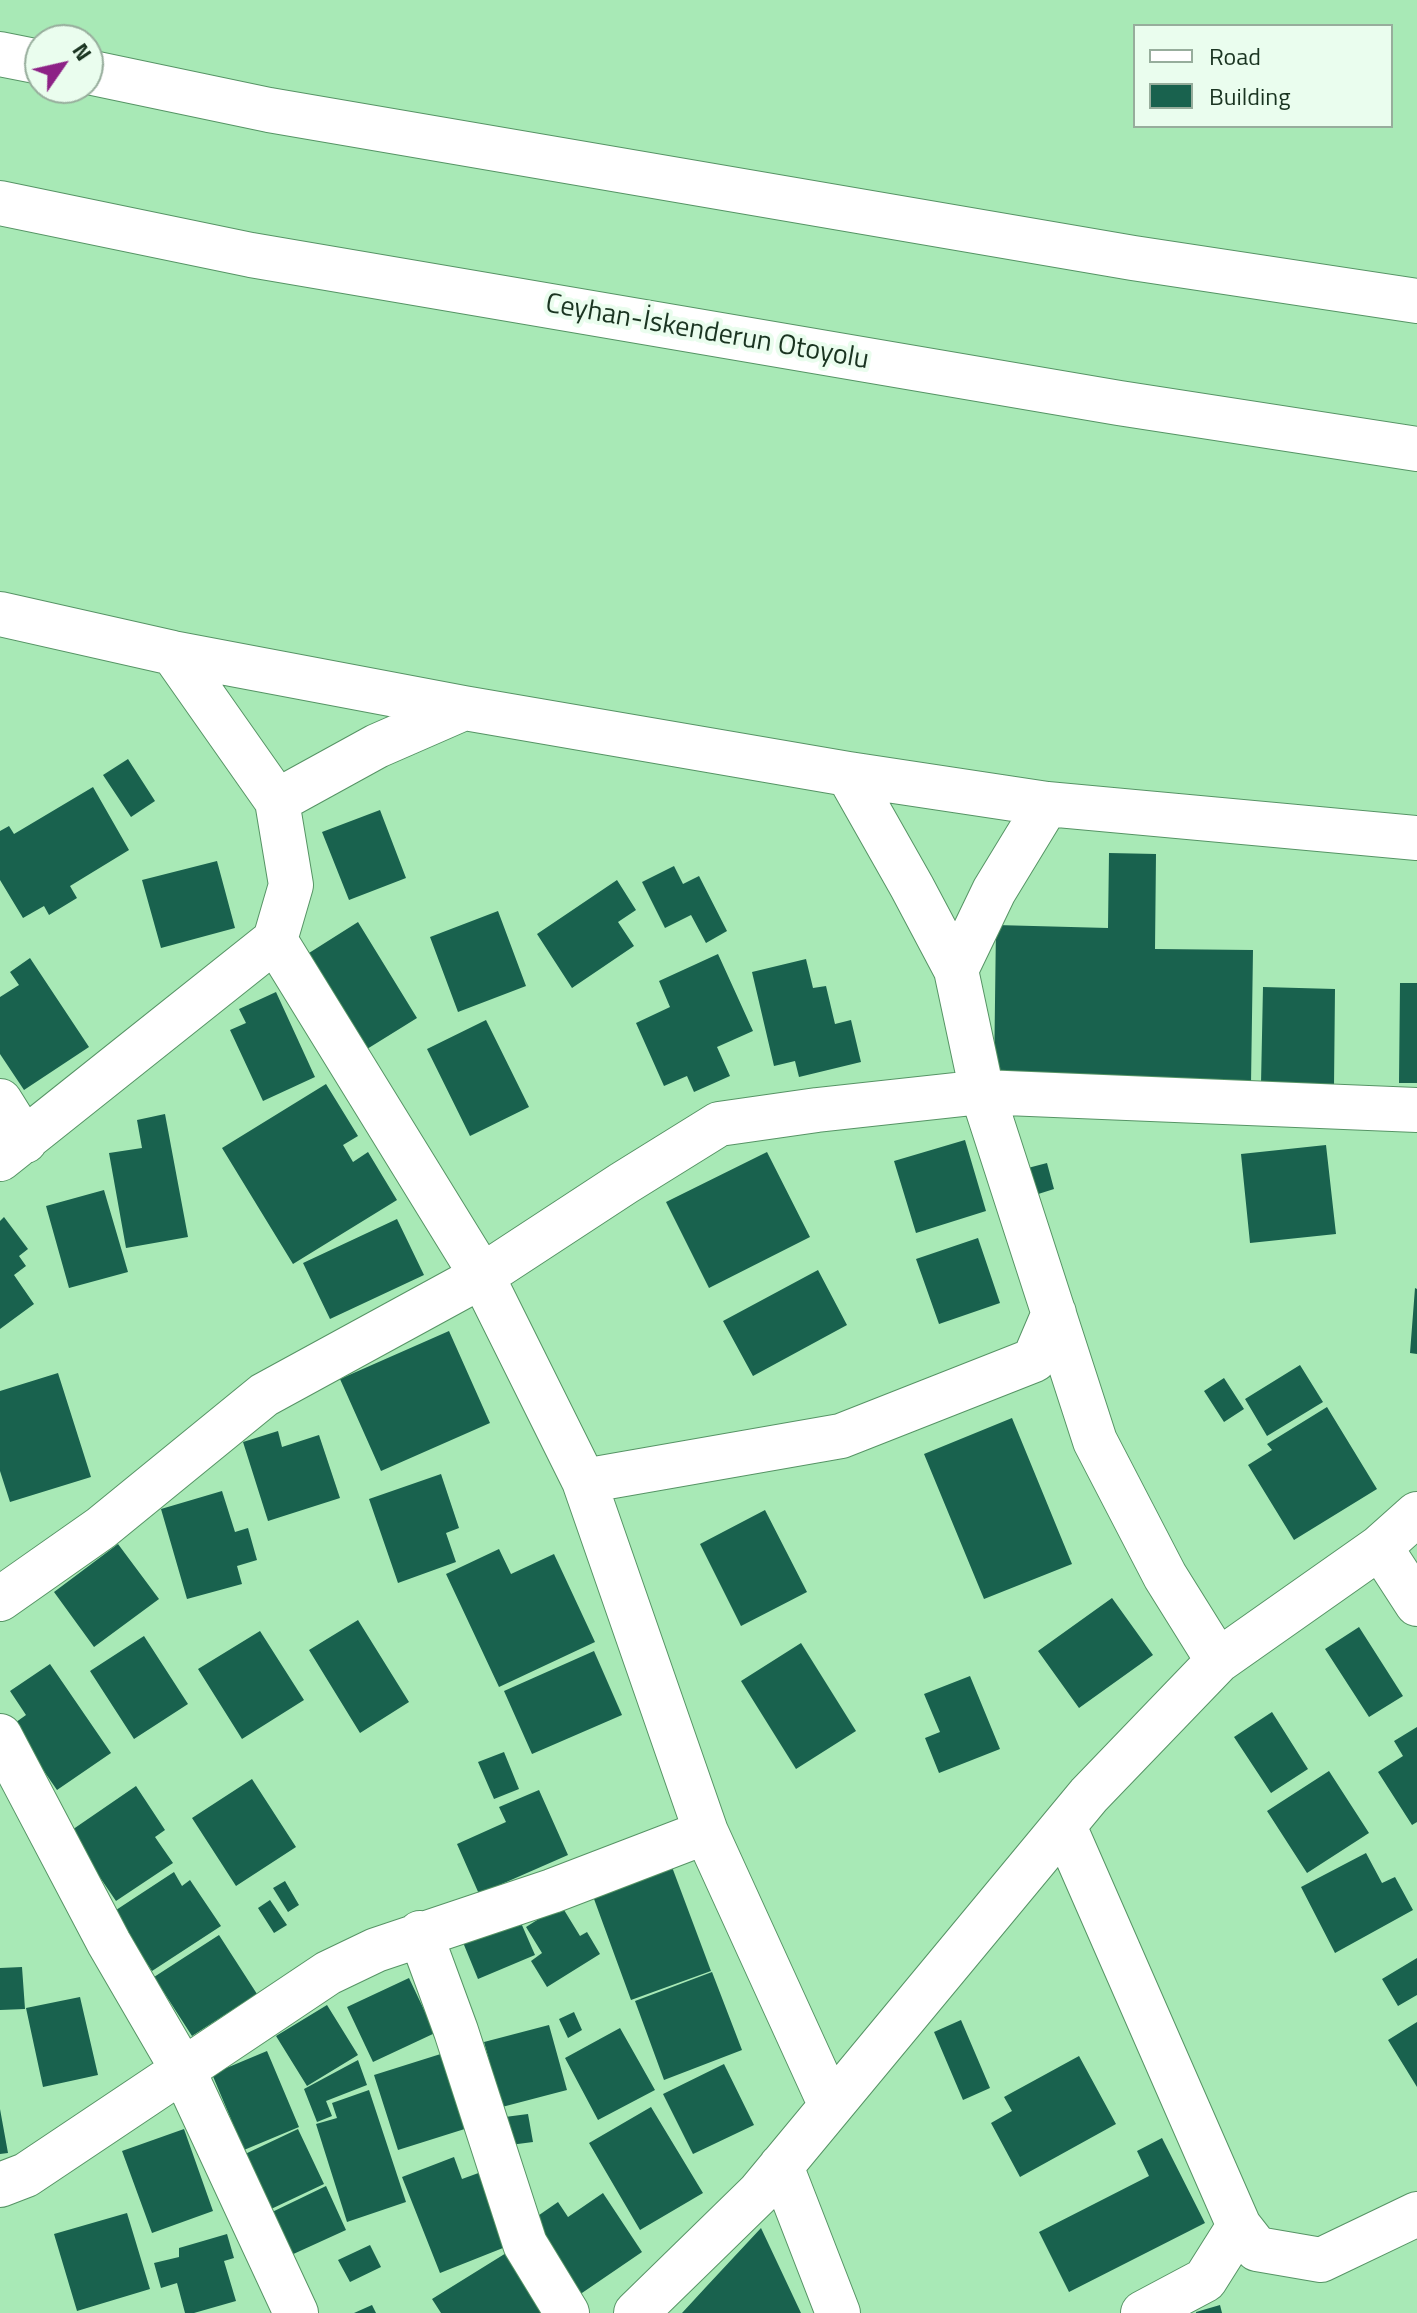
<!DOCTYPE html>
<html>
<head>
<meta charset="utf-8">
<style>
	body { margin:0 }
	#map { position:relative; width:1417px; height:2313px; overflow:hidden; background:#a8e9b6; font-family:"Titillium Web",sans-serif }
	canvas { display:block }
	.legend { position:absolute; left:1133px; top:24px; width:260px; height:104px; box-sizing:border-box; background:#eafdee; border:2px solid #97ad9c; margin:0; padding:10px 14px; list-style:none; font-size:24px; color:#1a3421 }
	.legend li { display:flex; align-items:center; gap:16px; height:40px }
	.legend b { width:40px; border:2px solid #97ad9c }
	.north { position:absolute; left:24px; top:24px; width:80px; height:80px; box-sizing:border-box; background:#eafdee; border:2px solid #97ad9c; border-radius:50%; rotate:56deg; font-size:22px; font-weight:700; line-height:32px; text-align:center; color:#1a3421 }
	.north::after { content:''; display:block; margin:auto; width:28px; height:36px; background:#8d2286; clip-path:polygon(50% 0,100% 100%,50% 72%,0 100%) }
</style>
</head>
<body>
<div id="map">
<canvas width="1417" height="2313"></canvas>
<ul class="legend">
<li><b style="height:10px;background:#fff"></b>Road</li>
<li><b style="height:22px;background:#19624e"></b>Building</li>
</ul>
<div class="north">N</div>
</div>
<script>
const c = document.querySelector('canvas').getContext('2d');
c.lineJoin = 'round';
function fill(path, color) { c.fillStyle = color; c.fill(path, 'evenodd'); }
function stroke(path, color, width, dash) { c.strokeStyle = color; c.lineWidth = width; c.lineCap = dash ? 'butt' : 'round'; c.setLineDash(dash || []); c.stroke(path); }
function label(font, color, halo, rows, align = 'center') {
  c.font = font + ' "Titillium Web",sans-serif'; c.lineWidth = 8; c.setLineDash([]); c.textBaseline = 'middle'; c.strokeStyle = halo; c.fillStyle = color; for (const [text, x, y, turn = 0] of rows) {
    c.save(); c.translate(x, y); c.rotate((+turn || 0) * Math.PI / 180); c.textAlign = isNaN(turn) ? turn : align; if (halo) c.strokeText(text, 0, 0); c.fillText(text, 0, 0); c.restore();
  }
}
const building = new Path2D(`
	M128,759l27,42 -24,16 -28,-42z
	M93,787l36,63 -59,36 7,12 -28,17 -5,-9 -21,12 -23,-38v-49l9,-5 5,8z
	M380,810l26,68 -57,22 -27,-68z
	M1109,853l47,1 -1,95 98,1 -2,134 -257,-5 2,-154 112,3z
	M217,861l18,67 -74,20 -19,-68z
	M674,866l9,18 16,-8 28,55 -21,12 -15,-28 -26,13 -23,-46z
	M617,880l19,30 -18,12 16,24 -62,42 -35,-54z
	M498,911l28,75 -68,26 -28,-75z
	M358,922l59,96 -58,36 -50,-101z
	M718,954l35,77 -36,16 13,29 -36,16 -7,-16 -23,10 -28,-63 34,-16 -11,-26z
	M30,958l59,89 -65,43 -24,-36v-57l19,-12 -9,-13z
	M806,959l7,29 13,-2 9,38 16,-4 10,42 -62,15 -4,-16 -21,5 -22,-94z
	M1400,983h17v100h-18z
	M1263,987l72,2 -1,97 -73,-2z
	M276,992l39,85 -52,24 -33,-71 16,-7 -7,-14z
	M486,1020l43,87 -59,29 -43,-87z
	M326,1084l32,52 -15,9 10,17 15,-10 29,48 -104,64 -71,-116z
	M165,1114l23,123 -62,11 -17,-95 33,-5 -5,-28z
	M965,1140l21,71 -70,22 -22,-72z
	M1326,1145l10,89 -86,9 -9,-89z
	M767,1152l43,85 -101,51 -43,-86z
	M1047,1163l7,26 -22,7 -8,-27z
	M104,1190l24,82 -59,16 -23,-82z
	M4,1217l24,32 -9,7 7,10 -12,9 20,29 -34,25v-108z
	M397,1219l27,56 -94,44 -27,-56z
	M978,1238l22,65 -61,21 -23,-65z
	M818,1270l29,55 -94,51 -30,-55z
	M1415,1288l2,1v65l-7,-1z
	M449,1331l41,92 -109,48 -41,-92z
	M1300,1365l23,37 -56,34 -22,-37z
	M58,1373l33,104 -81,25 -10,-31v-80z
	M1224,1378l20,31 -20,13 -20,-31z
	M1327,1407l50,82 -83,51 -46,-75 24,-15 -5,-6z
	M1012,1418l60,146 -88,35 -60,-145z
	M278,1431l4,16 37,-12 21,63 -72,23 -25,-79z
	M441,1474l18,54 -13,5 10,29 -58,21 -29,-84z
	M222,1491l13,41 13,-4 9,32 -20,6 5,18 -55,15 -26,-90z
	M765,1510l42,82 -66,34 -41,-82z
	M118,1544l41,55 -65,48 -40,-55z
	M499,1549l12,25 43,-20 41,88 -96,45 -53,-113z
	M1112,1598l41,57 -74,53 -41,-57z
	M358,1620l51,82 -49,31 -51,-83z
	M1359,1627l44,69 -34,21 -44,-68z
	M260,1631l44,69 -62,39 -44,-70z
	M144,1636l44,68 -54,35 -44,-68z
	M801,1643l55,88 -60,38 -55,-88z
	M594,1651l28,64 -90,39 -28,-63z
	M50,1664l61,89 -54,37 -45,-65 14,-10 -16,-24z
	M970,1676l30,73 -61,24 -14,-35 15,-6 -16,-38z
	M1272,1712l36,57 -37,24 -37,-56z
	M1417,1727v95l-5,3 -34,-53 25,-16 -9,-15z
	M504,1752l15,37 -25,10 -16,-37z
	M1329,1771l40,62 -62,40 -40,-62z
	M252,1779l44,68 -60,39 -44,-68z
	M136,1786l29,44 -10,7 18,26 -57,38 -47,-69z
	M539,1790l29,65 -89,39 -22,-50 49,-22 -7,-15z
	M1366,1853l16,30 13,-6 18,33 -78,43 -34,-66z
	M669,1859l42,112 -80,29 -41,-112z
	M174,1872l8,14 8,-6 31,46 -69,45 -39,-59z
	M285,1881l14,24 -11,7 -15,-24z
	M270,1900l17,25 -13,8 -16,-25z
	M561,1905l19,31 7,-4 13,22 -53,33 -16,-26 11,-8 -16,-26z
	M518,1916l17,39 -57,24 -16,-39z
	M219,1935l38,59 -65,42 -38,-59z
	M1417,1958v37l-19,11 -16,-27z
	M22,1967l3,42 -25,1v-42z
	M712,1972l30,78 -78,30 -29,-79z
	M409,1978l26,55 -62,29 -26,-55z
	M80,1997l18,78 -55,12 -17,-79z
	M327,2005l31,50 -51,31 -31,-50z
	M574,2012l8,18 -14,8 -9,-19z
	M961,2020l29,68 -27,12 -29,-68z
	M1417,2022v65l-29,-47z
	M549,2025l18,65 -65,17 -18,-65z
	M620,2028l35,62 -57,30 -33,-62z
	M267,2051l32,76 -55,23 -32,-76z
	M447,2052l24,75 -73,23 -24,-75z
	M1079,2056l37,68 -96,53 -29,-54 21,-12 -8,-14z
	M358,2060l9,25 -41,16 6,15 -15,6 -13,-33z
	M724,2064l30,61 -61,29 -30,-60z
	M369,2090l37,112 -59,20 -31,-98 21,-6 -5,-15z
	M651,2107l52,86 -63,37 -51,-87z
	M0,2109l8,44 -8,1z
	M528,2114l5,28 -23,3 -5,-28z
	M184,2129l29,82 -61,22 -30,-82z
	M298,2129l26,55 -55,26 -26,-55z
	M1162,2138l43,85 -136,69 -30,-60 110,-56 -12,-25z
	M454,2157l8,22 22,-8 29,73 -73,29 -38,-96z
	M326,2186l20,44 -57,26 -21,-42z
	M603,2193l39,59 -63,43 -50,-73 29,-20 10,15z
	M127,2213l23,76 -73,22 -23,-77z
	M761,2228l40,85h-119l24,-26z
	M227,2234l7,24 -10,3 12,40 -42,12h-9l-8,-30 -16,5 -7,-25 25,-6v-9z
	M370,2245l11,22 -31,15 -12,-22z
	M511,2250l37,63h-107l-9,-14z
	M372,2305l4,8h-22z
	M1220,2305l2,8h-26v-1z`);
const minor = new Path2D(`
	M0,614l173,39 291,55 384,66 199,30 370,34
	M173,653l104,148 14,84 -16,55 207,336 102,205 122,351 125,274
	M848,774l64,113 44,83 26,122 113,349 70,135 53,85
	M277,801l100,-55 87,-38
	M956,970l38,-79 53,-87
	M0,1101l25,40
	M0,1159l275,-219
	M584,1481l257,-45 193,-76 20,-47
	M1380,1547l37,57
	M0,1599l101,-71 163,-133 218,-119 142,-93 95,-59 98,-14 165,-18 435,18
	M0,1736l109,207 75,129 112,241
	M1064,1826l175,400 18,23 64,11 96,-46
	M420,1933l36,98 69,213 42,69
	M781,2166l57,147
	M0,2185l26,-10 302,-202 48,-23 176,-59 154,-59
	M636,2313l123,-120 330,-398 129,-134 162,-114 37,-33
	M1143,2313l62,-33 34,-54`);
const highway = new Path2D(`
	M0,54l40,8
	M88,72l181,38 864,148 284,43
	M0,203l251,52 868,148 298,46`);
const streetNames = [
	["Ceyhan-İskenderun Otoyolu",707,333,10]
];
fill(building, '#19624e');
stroke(minor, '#569465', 46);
stroke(highway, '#569465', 46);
stroke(minor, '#fff', 44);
stroke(highway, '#fff', 44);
label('28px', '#1a3421', '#eafdee', streetNames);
</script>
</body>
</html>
